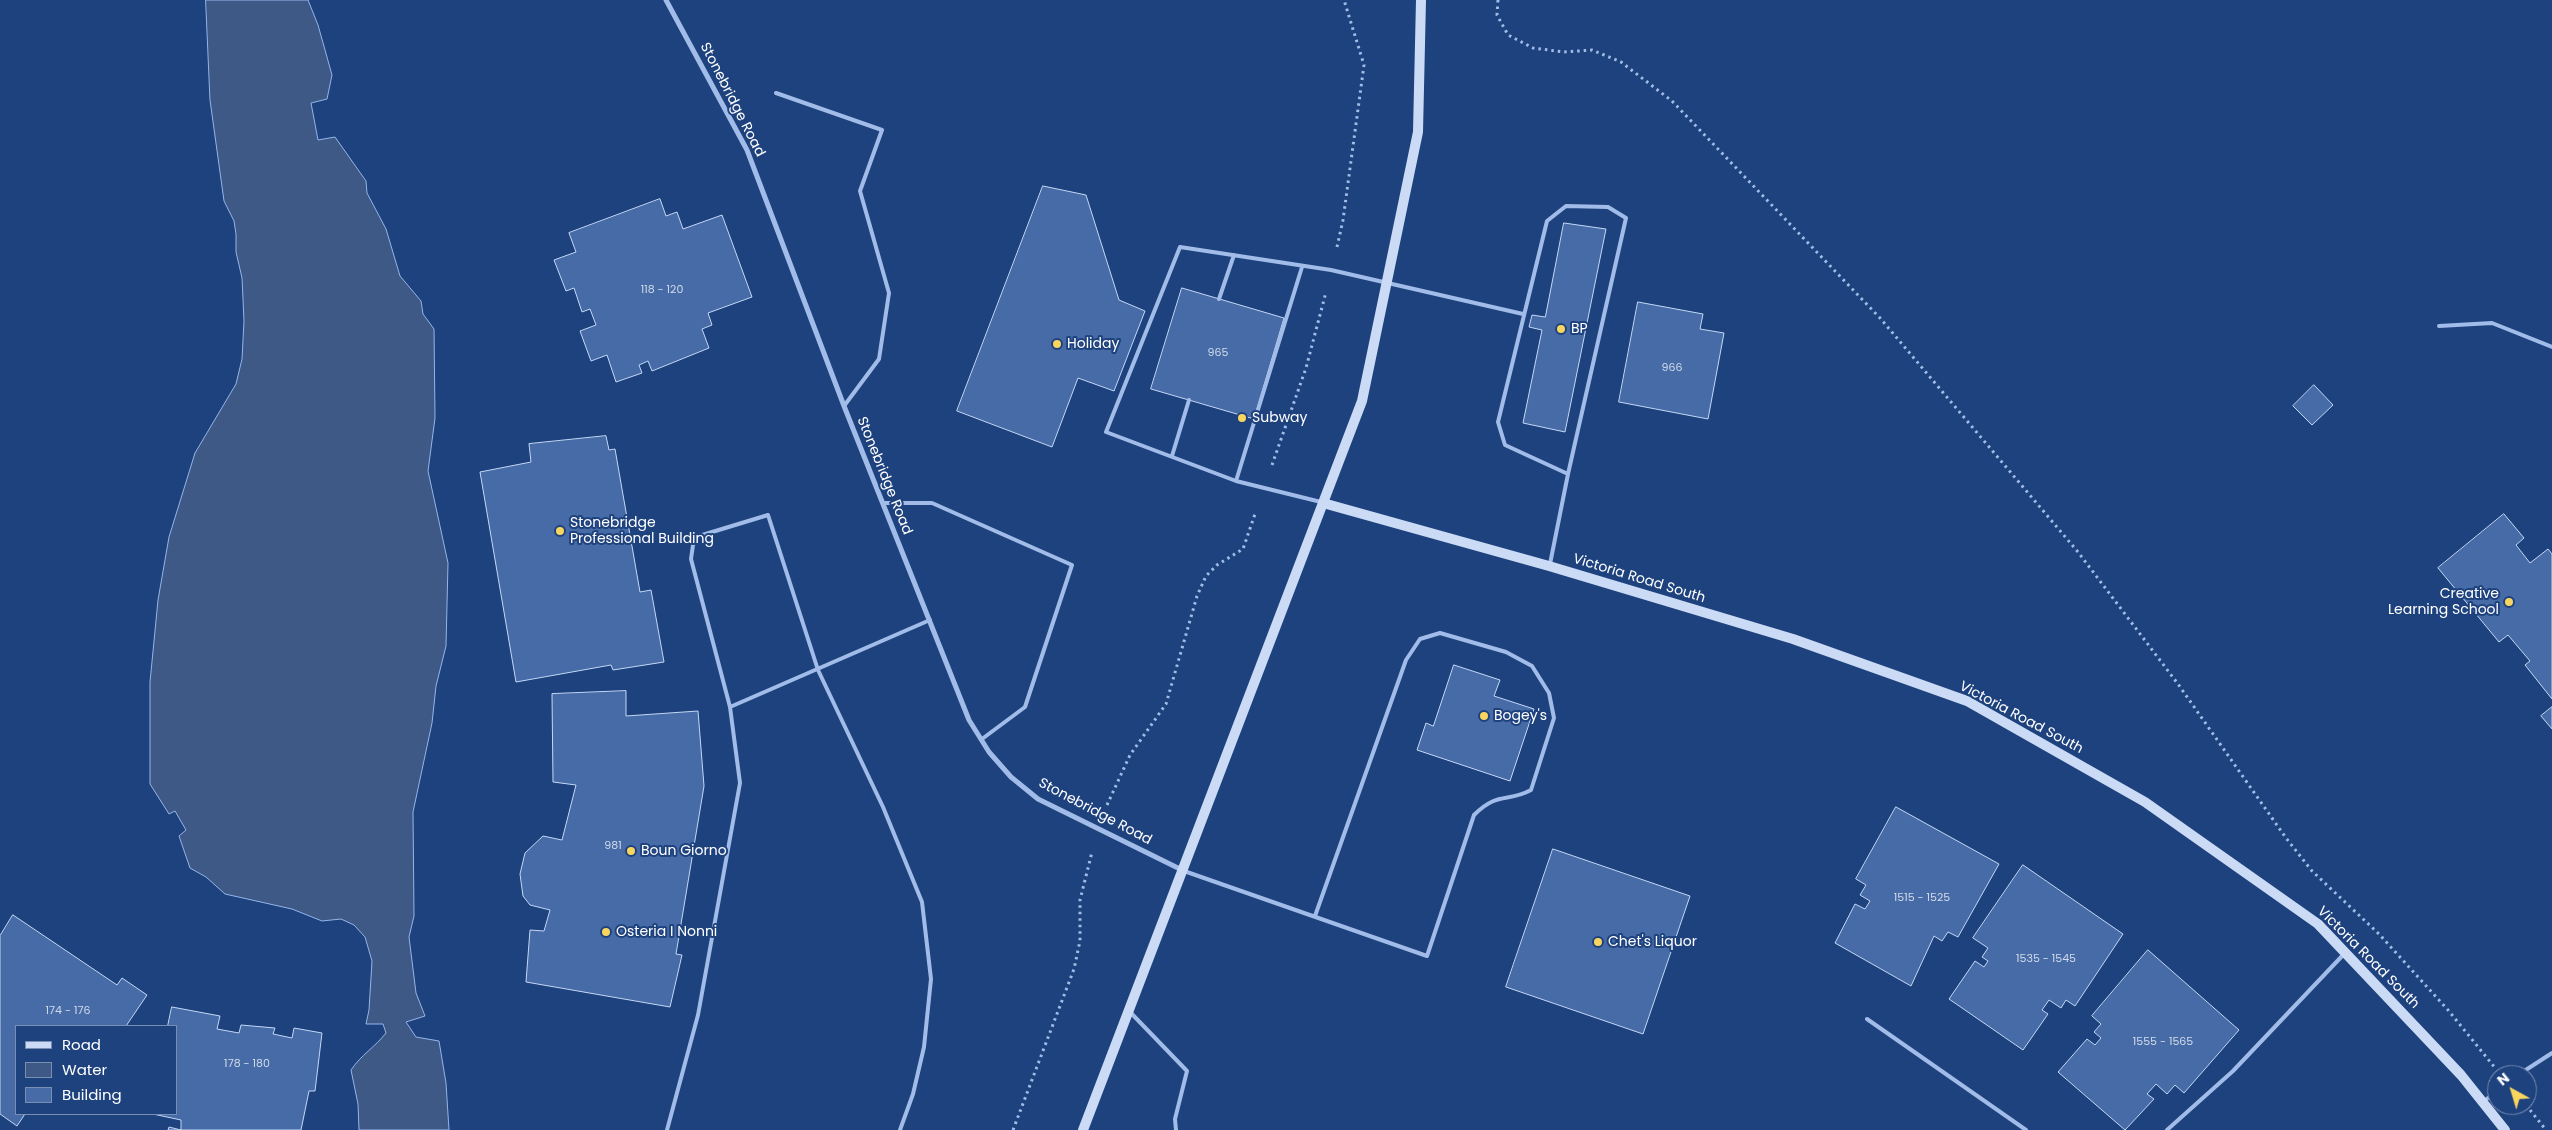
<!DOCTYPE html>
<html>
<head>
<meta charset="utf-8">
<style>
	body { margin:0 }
	#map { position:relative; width:2552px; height:1130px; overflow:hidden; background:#1e427e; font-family:Poppins,sans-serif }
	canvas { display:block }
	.legend { position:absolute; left:15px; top:1025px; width:162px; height:90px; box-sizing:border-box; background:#1e427e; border:1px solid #788eb2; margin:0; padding:6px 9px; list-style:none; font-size:15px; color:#fff }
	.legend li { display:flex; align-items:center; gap:10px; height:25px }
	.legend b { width:25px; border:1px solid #788eb2 }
	.north { position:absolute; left:2487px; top:1065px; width:50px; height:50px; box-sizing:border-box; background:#1e427e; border:1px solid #788eb2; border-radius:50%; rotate:321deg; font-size:14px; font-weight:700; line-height:20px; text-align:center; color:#fff }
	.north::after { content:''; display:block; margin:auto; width:18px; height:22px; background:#f7d55f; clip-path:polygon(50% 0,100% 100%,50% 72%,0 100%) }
</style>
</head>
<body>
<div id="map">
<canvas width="2552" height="1130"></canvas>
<ul class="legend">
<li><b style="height:6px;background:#cbdbf6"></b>Road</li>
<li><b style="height:14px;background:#3f5986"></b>Water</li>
<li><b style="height:14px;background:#466ba7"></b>Building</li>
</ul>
<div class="north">N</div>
</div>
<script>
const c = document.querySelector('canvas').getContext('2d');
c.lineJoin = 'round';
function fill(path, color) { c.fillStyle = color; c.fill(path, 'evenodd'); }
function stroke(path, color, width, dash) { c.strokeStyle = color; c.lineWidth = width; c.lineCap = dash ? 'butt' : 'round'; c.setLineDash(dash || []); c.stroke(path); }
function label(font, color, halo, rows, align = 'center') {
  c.font = font + ' Poppins,sans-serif'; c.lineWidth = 4; c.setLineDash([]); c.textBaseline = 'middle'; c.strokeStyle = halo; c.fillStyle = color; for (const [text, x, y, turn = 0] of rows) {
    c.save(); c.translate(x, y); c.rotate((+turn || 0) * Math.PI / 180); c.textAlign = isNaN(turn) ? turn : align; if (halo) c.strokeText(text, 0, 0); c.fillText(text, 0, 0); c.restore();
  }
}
const water = new Path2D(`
	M206,0h102l10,25 14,50 -5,24 -16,4 7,37 17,-3 31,44 1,12 19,36 14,47 21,25 2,13 11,15 1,89 -7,53 20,92 -2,83 -10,40 -4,37 -19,89 1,104 -5,21 7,56 9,23 -19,6 10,15 23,4 7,42 3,47h-90l-1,-26 -7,-34c10,-15 24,-23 35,-37l-3,-9h-17l3,-14 3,-49 -7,-24 -11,-12 -13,-6 -19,2 -30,-12 -67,-15 -19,-17 -16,-9 -11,-32 7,-6 -11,-19 -6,3 -19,-30v-102l8,-82 11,-63 26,-84 41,-69 6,-25 2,-38 -2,-43 -6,-26v-18l-2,-13 -10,-20 -14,-101z`);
const building = new Path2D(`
	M1043,186l43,9 33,105 26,11 -31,80 -36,-13 -26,69 -95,-36z
	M660,199l6,17 11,-4 6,17 39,-14 30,82 -44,16 4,12 -10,4 7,19 -57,23 -4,-10 -9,4 3,8 -26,9 -9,-27 -16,6 -11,-30 16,-6 -6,-16 -8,3 -8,-24 -8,3 -12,-31 22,-8 -7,-19z
	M1564,223l42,6 -41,203 -42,-9 19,-93 -13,-3 3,-12 13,2z
	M1182,288l102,30 -30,101 -103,-30z
	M1638,302l65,12 -3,15 24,4 -16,86 -89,-17z
	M2314,385l19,20 -21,20 -19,-19z
	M606,436l3,14 6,-1 25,143 11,-2 13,72 -51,8 -2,-5 -95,17 -36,-210 51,-10 -2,-18z
	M2504,514l20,24 -8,7 14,18 18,-14 4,5v145l-27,-34 5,-4 -22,-26 -9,7 -61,-74z
	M1454,665l46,15 -6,16 40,13 -24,72 -93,-31 9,-27 7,3z
	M626,691v25l72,-5 6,75 -28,168 6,1 -12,52 -144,-25 4,-52 14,1 6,-21 -20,-5 -7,-9 -3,-22 5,-21 18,-17 19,4 14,-55 -23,-3 -1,-88z
	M2552,707v22l-11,-13z
	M1896,807l103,57 -41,73 -10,-5 -6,9 -8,-5 -23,50 -76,-43 20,-39 10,5 5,-8 -10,-6 6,-10 -10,-6z
	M1553,849l137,47 -47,138 -137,-47z
	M2023,865l100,69 -48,72 -9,-6 -5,8 -12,-8 -7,10 6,4 -25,36 -74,-51 26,-38 9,6 4,-6 -6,-4 6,-9 -15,-10z
	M13,915l104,70 5,-7 25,17 -21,31h-110v88h9l-8,12 -17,-12v-178z
	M2148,950l91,80 -55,63 -9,-8 -8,9 -11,-10 -9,10 7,5 -29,31 -67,-58 29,-33 8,6 6,-7 -7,-6 7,-8 -9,-8z
	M172,1007l48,9 -3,13 22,4 2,-8 34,3 -2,6 19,4 2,-10 28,5 -7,58h-6l-8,39h-133l1,-3 12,3v-10l-28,-6h23v-88h-8z`);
const path = new Path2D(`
	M1498,0l-1,15 11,20 25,13 31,4 28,-2 29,12 51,39 208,217 198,234 100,132 108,154 26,33 67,63 69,76 48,59
	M1337,247l6,-27 21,-155 -20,-65
	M1272,465l34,-97 20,-76
	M1107,805l23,-50 36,-51 31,-108 9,-20 11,-11 26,-16 13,-38
	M2526,1105l20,25
	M1013,1130l61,-161 6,-28v-41l12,-48`);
const lane = new Path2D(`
	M776,93l106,37 -22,61 29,102 -10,66 -35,47
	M1219,299l15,-44
	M2439,326l53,-3 60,24
	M1172,456l17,-56
	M1236,481l66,-214
	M1321,502l-85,-21 -130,-49 74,-185 151,23 192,44
	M883,503h49l140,62 -47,142 -43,32
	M1550,564l18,-90 58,-256 -18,-11 -42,-1 -19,15 -49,201 7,23 63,29
	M730,707l-39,-148 2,-14 6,-9 69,-21 50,155 65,137 39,95 9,77 -7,68 -11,47 -13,36
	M1184,871l243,85 47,-141c24,-24 33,-12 57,-25l23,-72 -5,-25 -17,-27 -26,-14 -66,-19 -20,6 -14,21 -91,256
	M1130,1012l57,59 -12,48 1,11
	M1867,1019l159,111
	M2518,1075l34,-22
	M2483,1102l14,-11
	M667,1130l31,-115 42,-232 -10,-76 200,-87
	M2167,1130l66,-59 111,-117`);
const street = new Path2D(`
	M666,0l81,150 97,256 125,314 20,32 22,25 27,22 144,71`);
const secondary = new Path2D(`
	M1323,503l226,63 244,73 174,62 178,101 173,122 143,151 44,55
	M1083,1130l279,-729 56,-269 3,-132`);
const markers = [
	[1561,329,5,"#f7d55f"],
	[1057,344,5,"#f7d55f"],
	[1242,418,5,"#f7d55f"],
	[560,531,5,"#f7d55f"],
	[2509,602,5,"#f7d55f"],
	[1484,716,5,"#f7d55f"],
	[631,851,5,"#f7d55f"],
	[606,932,5,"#f7d55f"],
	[1598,942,5,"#f7d55f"]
];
const numberNames = [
	["118 - 120",662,290],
	["965",1218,353],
	["966",1672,368],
	["981",613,846],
	["1515 - 1525",1922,898],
	["1535 - 1545",2046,959],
	["174 - 176",68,1011],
	["1555 - 1565",2163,1042],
	["178 - 180",247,1064]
];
const streetNames = [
	["Stonebridge Road",732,100,63],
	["Stonebridge Road",884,476,68],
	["Victoria Road South",1639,579,17],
	["Victoria Road South",2021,718,28],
	["Stonebridge Road",1095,812,28],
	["Victoria Road South",2368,958,45]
];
const poiNames = [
	["BP",1571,329],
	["Holiday",1067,344],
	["Subway",1252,418],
	["Stonebridge",570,523],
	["Professional Building",570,539],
	["Creative",2499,594,"right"],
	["Learning School",2499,610,"right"],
	["Bogey's",1494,716],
	["Boun Giorno",641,851],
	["Osteria I Nonni",616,932],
	["Chet's Liquor",1608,942]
];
fill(water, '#3f5986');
stroke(water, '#94b6ea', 1);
fill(building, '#466ba7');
stroke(building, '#c4d8f6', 1);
stroke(path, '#a1bce8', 3, [2.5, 4]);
stroke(lane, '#a1bce8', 4);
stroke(street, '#a1bce8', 5);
stroke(secondary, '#cbdbf6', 10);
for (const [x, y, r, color] of markers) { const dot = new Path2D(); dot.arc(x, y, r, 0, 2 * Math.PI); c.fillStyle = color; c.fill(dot); stroke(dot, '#1e427e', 2); }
label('11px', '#d1dae9', null, numberNames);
label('14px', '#fff', '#1e427e', streetNames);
label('14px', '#fff', '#1e427e', poiNames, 'left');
</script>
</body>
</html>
